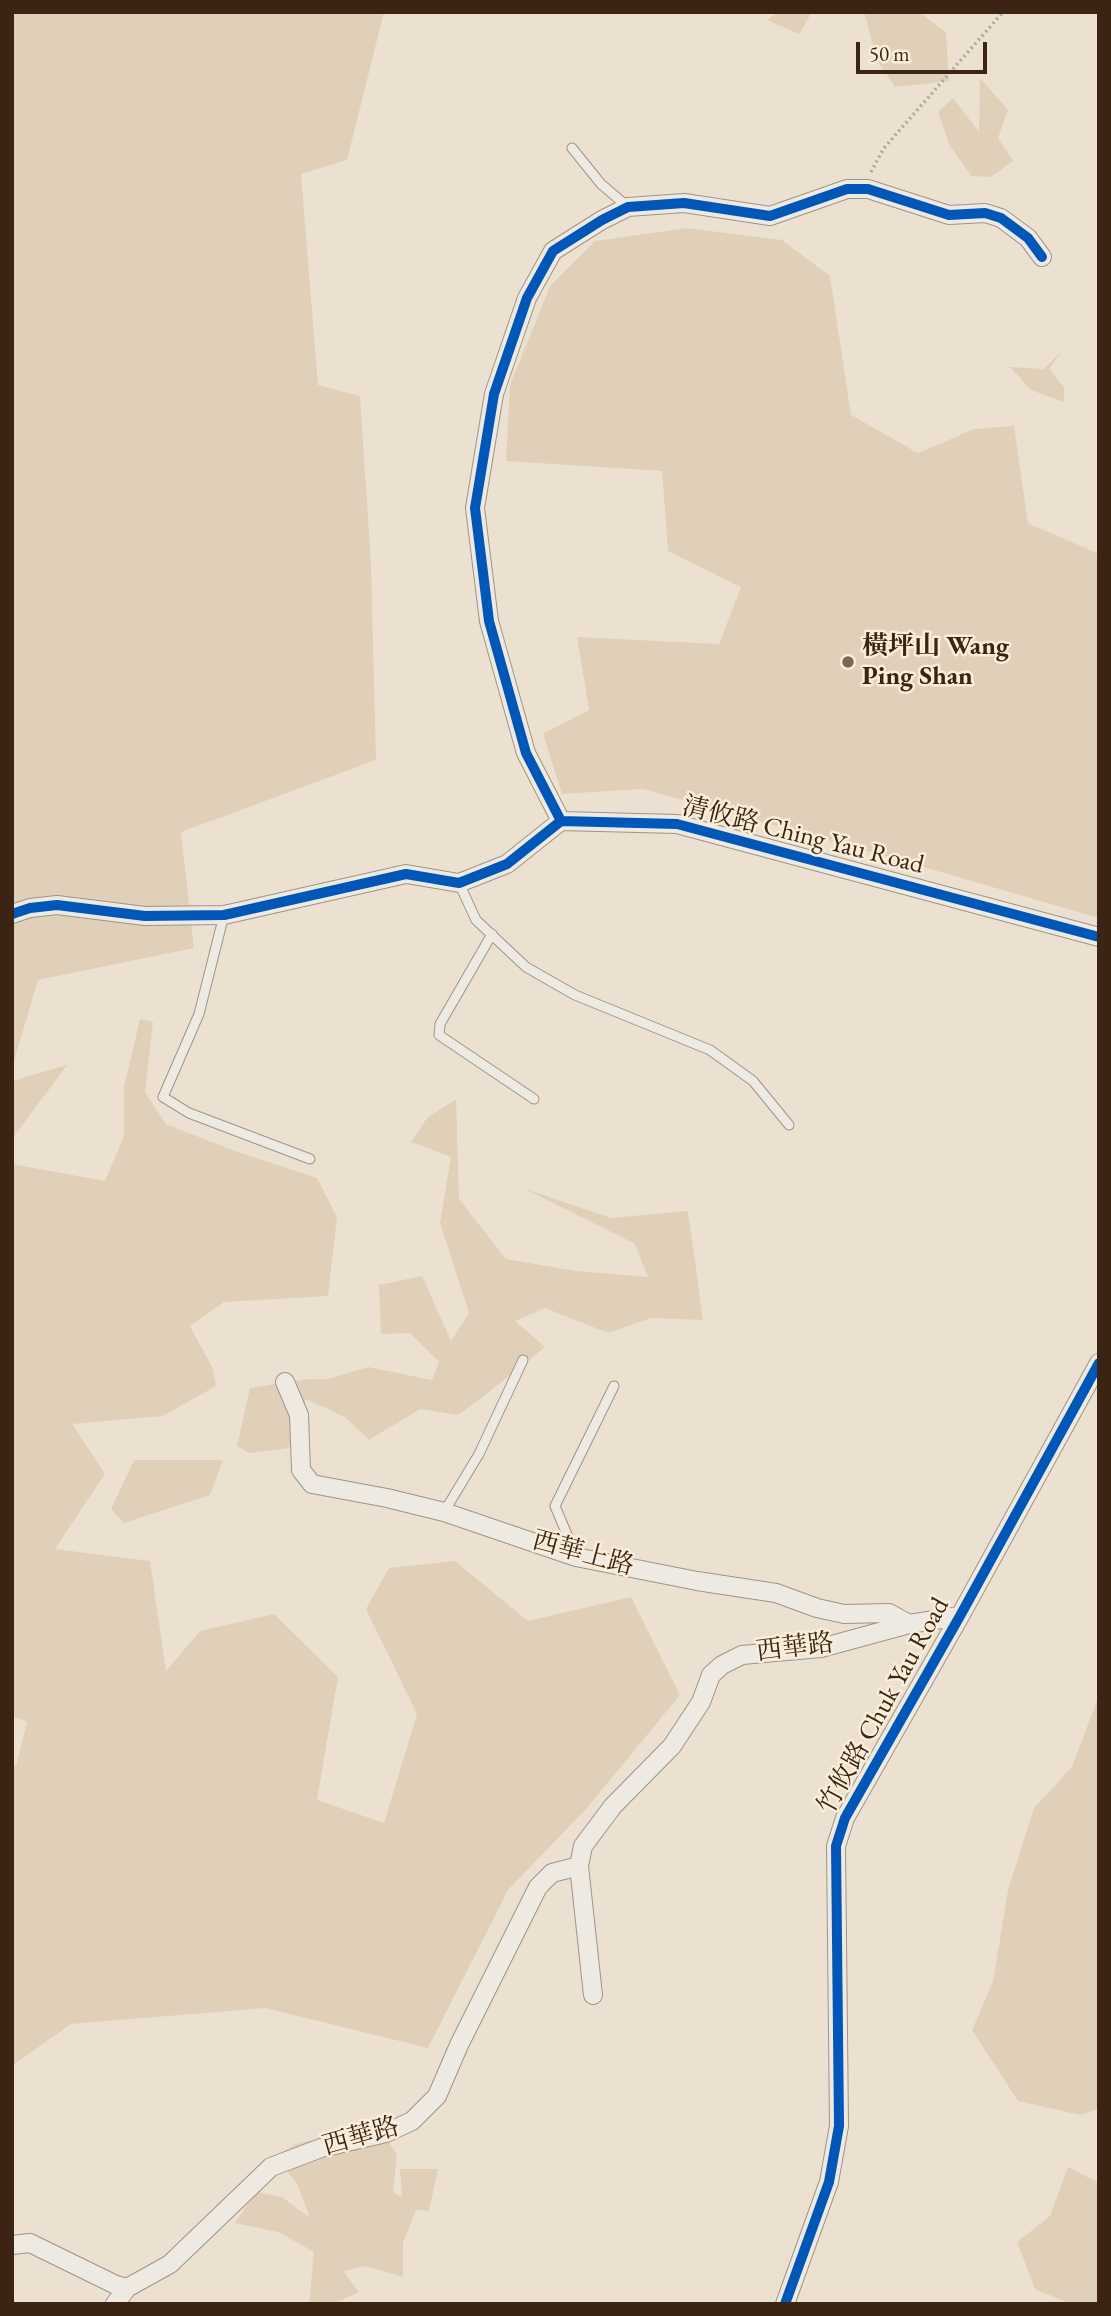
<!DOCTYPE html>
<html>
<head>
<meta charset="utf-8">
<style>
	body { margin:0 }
	#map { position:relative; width:1111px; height:2316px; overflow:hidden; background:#ece1d0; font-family:"EB Garamond",serif }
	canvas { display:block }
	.frame { position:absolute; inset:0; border:14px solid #3b2413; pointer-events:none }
	.scale { position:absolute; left:856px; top:42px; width:131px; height:32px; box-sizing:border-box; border:4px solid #3b2413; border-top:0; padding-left:9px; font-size:21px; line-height:24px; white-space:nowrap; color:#3b2413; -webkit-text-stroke:5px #faedd9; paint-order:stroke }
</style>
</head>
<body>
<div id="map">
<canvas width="1111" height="2316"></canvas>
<div class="frame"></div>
<div class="scale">50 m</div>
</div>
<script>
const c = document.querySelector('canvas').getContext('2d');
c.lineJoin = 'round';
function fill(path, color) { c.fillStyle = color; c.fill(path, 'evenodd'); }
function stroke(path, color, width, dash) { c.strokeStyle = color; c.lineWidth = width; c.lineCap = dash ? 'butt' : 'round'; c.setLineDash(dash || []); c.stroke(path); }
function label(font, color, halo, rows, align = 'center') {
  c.font = font + ' "EB Garamond","Noto Serif TC",serif'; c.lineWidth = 5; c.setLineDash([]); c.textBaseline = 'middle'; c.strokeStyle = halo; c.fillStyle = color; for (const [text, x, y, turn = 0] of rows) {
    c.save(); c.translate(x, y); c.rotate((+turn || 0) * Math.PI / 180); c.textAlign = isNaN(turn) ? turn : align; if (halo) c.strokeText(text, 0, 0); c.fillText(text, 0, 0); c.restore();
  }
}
const green = new Path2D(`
	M12,12h372l-37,148 -46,14 17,211 42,11 11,168 5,196 -195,72 13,116 -156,32 -26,88z
	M779,12h33l-13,22 -32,-14z
	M864,12h55l27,20 3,49 -54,6 -18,-27z
	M980,78l28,32 -10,28 15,23 -22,16 -20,-1 -22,-32 -11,-32 15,-14 26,34z
	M687,228l95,12 48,36 21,139 67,38 56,-24 40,-3 14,97 71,31v364l-210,-61 -246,-68 -81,5 -19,-60 46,-24 -12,-73 142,7 22,-57 -73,-36 -6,-80 -156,-10 4,-76 40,-99 45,-45z
	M1062,351l-13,18 15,18v15l-33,-12 -21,-23 34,2z
	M140,1019l13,3 -8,70 21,32 66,26 85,28 20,39 -9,79 -104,6 -34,24 23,43 3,17 -53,30 -91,8 33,50 -50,75 95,12 16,110 34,-40 74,-17 64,63 -21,123 67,23 33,-109 -51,-105 23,-41 66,-7 73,60 103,-24 49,98 -94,114 -78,81 -80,158 -163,-40 -194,16 -59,42v-301l4,1 11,-44 -15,-6v-552l93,17 19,-45v-49z
	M67,1065l-55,74v-58z
	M456,1099l3,100 47,60 70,12 72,6 -13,-33 -112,-56 88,30 77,-7 15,109 -52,-2 -43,15 -63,-25 -30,13 30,26c-29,23 -57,47 -87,68l-38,-6 -51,31 -24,-23 -39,-18 -17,49 -40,5 -12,-7 13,-58 57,-9h21l40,-12 64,13 7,-18 -29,-29 -29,1 -2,-49 43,-9 29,65 18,-28 -29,-90 11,-66 -40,-15 16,-24z
	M134,1460h89l-13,35 -86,28 -13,-14z
	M1099,1695v413l-19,7 -62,-14 -46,-71 21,-48 15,-92 26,-82 38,-41z
	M377,2124l20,31 -4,37 9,5 -2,-28h38l-9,42 -13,-1 -13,33v34l-37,-11 -23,5 16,21 -26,12h-24l5,-52 -36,-20 -43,-9 21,-31 26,5 28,21 -13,-34 -22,-28 21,-12z
	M1068,2167l31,16v121h-28l-36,-15 -18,-47 33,-26z`);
const path = new Path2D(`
	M871,172l13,-24 119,-136`);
const service = new Path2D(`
	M572,148l29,36 27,23
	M459,883l17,37 50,47 49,28 135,55 43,31 36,44
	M224,915l-25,99 -36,83 26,16 121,46
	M492,934l-52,90 -1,11 95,64
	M444,1512l35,-58 44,-94
	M576,1556l-21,-50 59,-120`);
const minor = new Path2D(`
	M561,821l-35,-68 -37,-132 -14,-113 19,-114 33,-96 26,-47 49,-31 26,-13 56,-4 86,13 77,-27h21l81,26 36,-2 16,5 27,20 14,19
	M12,914l18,-6 27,-3 88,11 79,-1 182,-41 53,9 48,-19 54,-43 116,3 422,113
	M285,1382l14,33 2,55 11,14 75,14 57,14 132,45 121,24 79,12 41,15 27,6 45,-1 20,11 51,-8
	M593,1995l-14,-129 4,-20 30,-40 59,-60 29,-44 10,-27 11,-10 20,-10 79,-7 88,-24
	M12,2245l18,-2 86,42 11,3
	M115,2304l12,-16 43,-24 101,-97 50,-19 65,-15 26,-12 25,-25 22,-51 79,-158 14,-14 27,-7
	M785,2304l44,-122 10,-56 -3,-280 9,-28 115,-202 139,-253`);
const cycleway = new Path2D(`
	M561,821l-35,-68 -37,-132 -14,-113 19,-114 33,-96 26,-47 49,-31 26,-13 56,-4 86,13 77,-27h21l81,26 36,-2 16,5 27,20 14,19
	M12,914l18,-6 27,-3 88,11 79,-1 182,-41 53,9 48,-19 54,-43 116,3 422,113
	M785,2304l44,-122 10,-56 -3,-280 9,-28 115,-202 139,-253`);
const markers = [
	[848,662,7,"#796655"]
];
const poiNames = [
	["橫坪山 Wang",862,647],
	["Ping Shan",862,677]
];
const streetNames = [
	["清攸路 Ching Yau Road",803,836,14],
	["西華上路",583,1554,15],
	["西華路",795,1648,-7],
	["竹攸路 Chuk Yau Road",884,1706,-61],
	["西華路",361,2137,-16]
];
fill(green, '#e0d0b9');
stroke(service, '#9d9488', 11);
stroke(minor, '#9d9488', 20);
stroke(path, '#ada69f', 3.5, [2, 3.5]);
stroke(service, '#efeae1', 9);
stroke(minor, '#efeae1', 18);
stroke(cycleway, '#0057b8', 10);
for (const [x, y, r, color] of markers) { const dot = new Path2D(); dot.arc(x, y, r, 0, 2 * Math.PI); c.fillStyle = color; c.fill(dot); stroke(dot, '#faedd9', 2.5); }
label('bold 26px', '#3b2413', '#faedd9', poiNames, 'left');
label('26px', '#3b2413', '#faedd9', streetNames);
</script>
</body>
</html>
